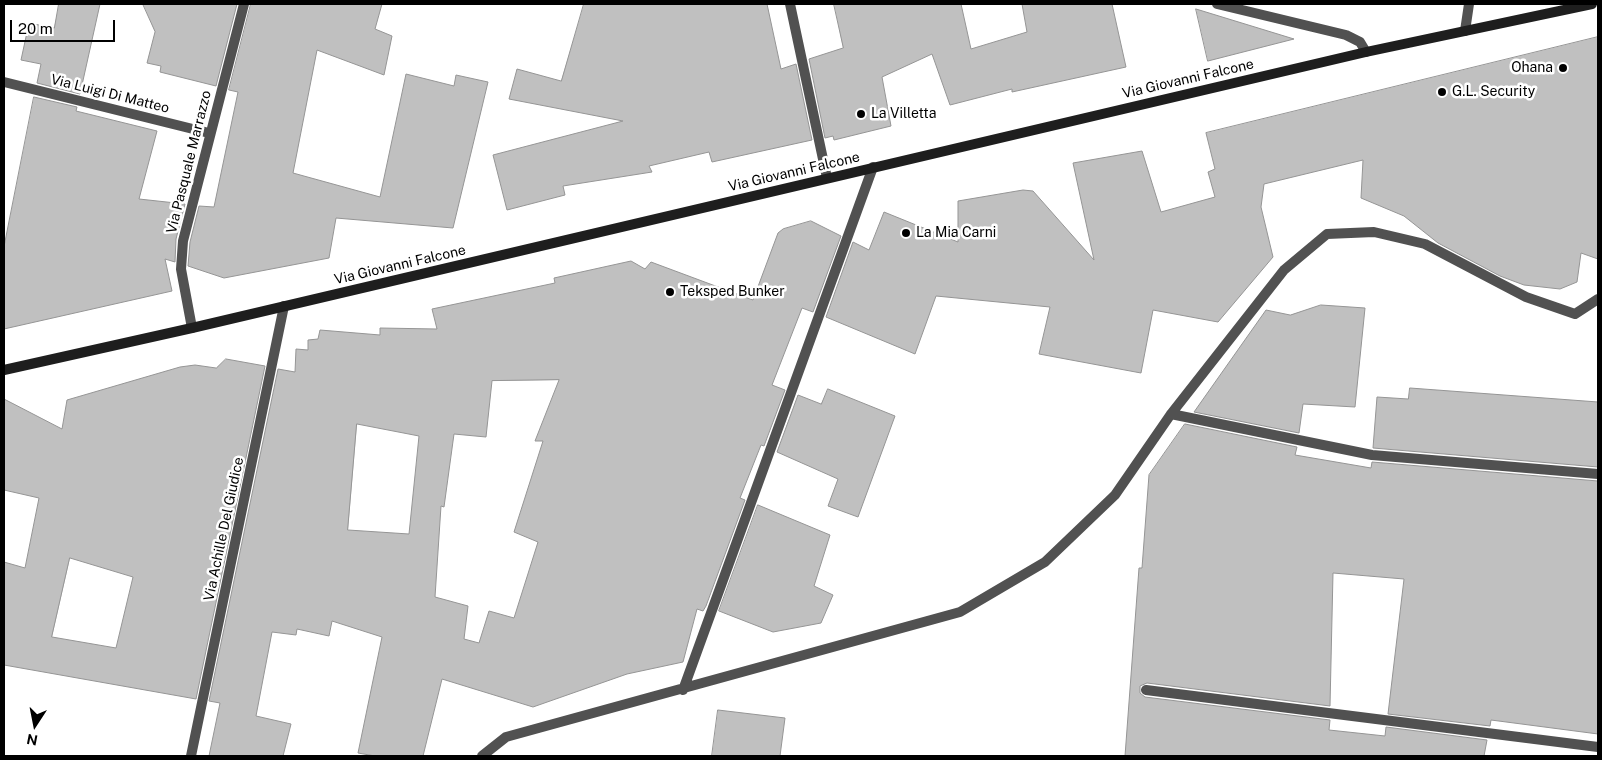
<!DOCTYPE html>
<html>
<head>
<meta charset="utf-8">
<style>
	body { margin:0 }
	#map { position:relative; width:1602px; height:760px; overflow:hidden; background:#fff; font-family:"Public Sans",sans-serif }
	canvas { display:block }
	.frame { position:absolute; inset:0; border:5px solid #000; pointer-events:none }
	.north { position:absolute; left:10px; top:700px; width:50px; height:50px; -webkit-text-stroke:4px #fff; paint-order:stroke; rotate:191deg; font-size:14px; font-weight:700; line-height:20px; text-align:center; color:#000 }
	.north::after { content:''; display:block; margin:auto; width:18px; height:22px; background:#000; clip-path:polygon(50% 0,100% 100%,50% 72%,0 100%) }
	.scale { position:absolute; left:10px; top:20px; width:105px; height:22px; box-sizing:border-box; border:2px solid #000; border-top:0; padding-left:6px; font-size:15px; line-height:18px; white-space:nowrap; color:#000; -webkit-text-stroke:4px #fff; paint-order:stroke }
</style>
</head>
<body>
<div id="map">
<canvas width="1602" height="760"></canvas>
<div class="frame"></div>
<div class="north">N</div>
<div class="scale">20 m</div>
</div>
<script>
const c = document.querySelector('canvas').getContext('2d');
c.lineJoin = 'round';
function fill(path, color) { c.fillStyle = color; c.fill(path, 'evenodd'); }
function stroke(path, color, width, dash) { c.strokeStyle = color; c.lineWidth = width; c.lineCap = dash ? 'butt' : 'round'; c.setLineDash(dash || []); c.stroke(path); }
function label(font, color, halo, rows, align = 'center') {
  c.font = font + ' "Public Sans",sans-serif'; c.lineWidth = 5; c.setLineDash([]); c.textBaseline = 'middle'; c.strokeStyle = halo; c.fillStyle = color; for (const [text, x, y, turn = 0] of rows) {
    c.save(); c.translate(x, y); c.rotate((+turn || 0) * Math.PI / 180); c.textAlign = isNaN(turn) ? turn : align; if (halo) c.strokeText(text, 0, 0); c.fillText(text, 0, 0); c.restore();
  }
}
const building = new Path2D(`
	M59,4h41l-20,90 -43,-11 4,-19 -20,-4 8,-37 25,5z
	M143,4h94l-21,82 -56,-14 1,-6 -14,-3 8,-31z
	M251,4h131l-7,25 17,7 -8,39 -67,-25 -24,123 87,24 26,-123 48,12 2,-11 32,7 -35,146 -117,-10 -7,40 -105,20 -36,-12 2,-24 9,-36 15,1 24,-115 -9,-2z
	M584,4h183l14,65 15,-5 16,76 -100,22 -3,-10 -60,14 3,6 -89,14 2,9 -58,15 -14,-55 130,-34 -114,-22 8,-30 44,12z
	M834,4h127l10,45 56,-17 -5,-28h90l14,63 -114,25v-3l-62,16 -18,-51 -50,23 9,49 -57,14 -1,-4 -8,2 -16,-79 34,-11z
	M1196,9l98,30 -86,22z
	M1598,37v222l-17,-6 -4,29 -17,7 -36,-4 -24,-9 -62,-33 -34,-27 -43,-18 2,-38 -99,24 -3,23 12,50 -55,65 -65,-12 -12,63 -102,-19 11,-47 -114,-11 -21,58 -89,-37 27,-75 16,8 15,-38 74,30v-41l65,-11 10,1 61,69 -21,-97 69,-12 19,61 54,-15 -7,-25 7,-3 -9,-36z
	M34,97l43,10 -1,4 81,20 -18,68 46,5 -9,35 -1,23 -10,-3 7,32 -168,38v-82z
	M811,221l30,15 -28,76 -11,-4 -30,77 13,5 -21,56 -3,-1 -21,53 5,2 -39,106 -3,5 -6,-2 -14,53 -56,12 -94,33 -91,-28 -19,77h-48l-17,-3 24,-116 -50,-16 -3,15 -32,-7 -1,6 -24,-3 -16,84 35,8 -8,32h-74l11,-53 -11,-2 69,-332 17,3 1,-23 12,1v-10l10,-1 2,-9 60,5v-7l57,1 -5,-20 123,-26 -1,-5 77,-17 14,8 6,-7 102,38 25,-67 5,-4zM559,380l-24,61h8l-29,91 24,10 -24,76 -25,-7 -10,32 -15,-4 4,-33 -33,-9 6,-91 3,1 10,-73 32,3 6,-56zM357,424l62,12 -10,98 -61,-4z
	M1321,305l44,3 -10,99 -52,-3 -4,29 -105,-21 72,-102 24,5z
	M226,359l39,7 -69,333 -192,-34v-103l21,6 14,-70 -35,-8v-91l58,30 5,-29 113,-33 15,-2 21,3zM70,558l63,19 -17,71 -64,-11z
	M1410,388l188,14v65l-225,-19 4,-51 31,2z
	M828,389l67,27 -37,101 -30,-11 10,-27 -61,-27 21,-57 23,9z
	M1185,424l112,23 -2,8 76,13 1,-6 226,19v253l-107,-14 -1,6 -102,-12 16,-135 -71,-6 -3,133 -183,-23 -7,3v7l5,4 185,23 -1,10 56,6 1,-9 101,13 -3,16h-359l14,-188h3l7,-93z
	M758,505l72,30 -16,51 19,9 -12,28 -48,9 -54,-21z
	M718,710l67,8 -5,38h-68z`);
const street = new Path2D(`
	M790,4l37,174
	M1217,4l129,31 14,7 6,10
	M1465,31l4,-27
	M4,82l205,51
	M192,328l-11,-59 2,-28 61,-237
	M1171,414l201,41 226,19
	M683,690l190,-523
	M1146,690l452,57
	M191,756l93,-450
	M482,756l24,-19 454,-125 85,-50 70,-67 56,-81 113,-144 43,-36 47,-2 51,12 101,53 49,17 23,-15`);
const secondary = new Path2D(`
	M4,370l188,-42 1174,-276 226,-48`);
const markers = [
	[1563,68,5,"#000"],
	[1442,92,5,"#000"],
	[861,114,5,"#000"],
	[906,233,5,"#000"],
	[670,292,5,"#000"]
];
const poiNames = [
	["Ohana",1553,68,"right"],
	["G.L. Security",1452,92],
	["La Villetta",871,114],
	["La Mia Carni",916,233],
	["Teksped Bunker",680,292]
];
const streetNames = [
	["Via Giovanni Falcone",1188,79,-13],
	["Via Luigi Di Matteo",110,94,14],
	["Via Pasquale Marrazzo",189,162,-76],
	["Via Giovanni Falcone",794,172,-13],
	["Via Giovanni Falcone",400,265,-13],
	["Via Achille Del Giudice",224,529,-78]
];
fill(building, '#c0c0c0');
stroke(building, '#959595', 1);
stroke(street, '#515151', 10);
stroke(secondary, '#1e1e1e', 10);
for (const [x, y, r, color] of markers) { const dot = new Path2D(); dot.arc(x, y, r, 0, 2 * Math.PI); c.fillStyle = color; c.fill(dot); stroke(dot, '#fff', 2); }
label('14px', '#000', '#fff', poiNames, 'left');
label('14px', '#000', '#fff', streetNames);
</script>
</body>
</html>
